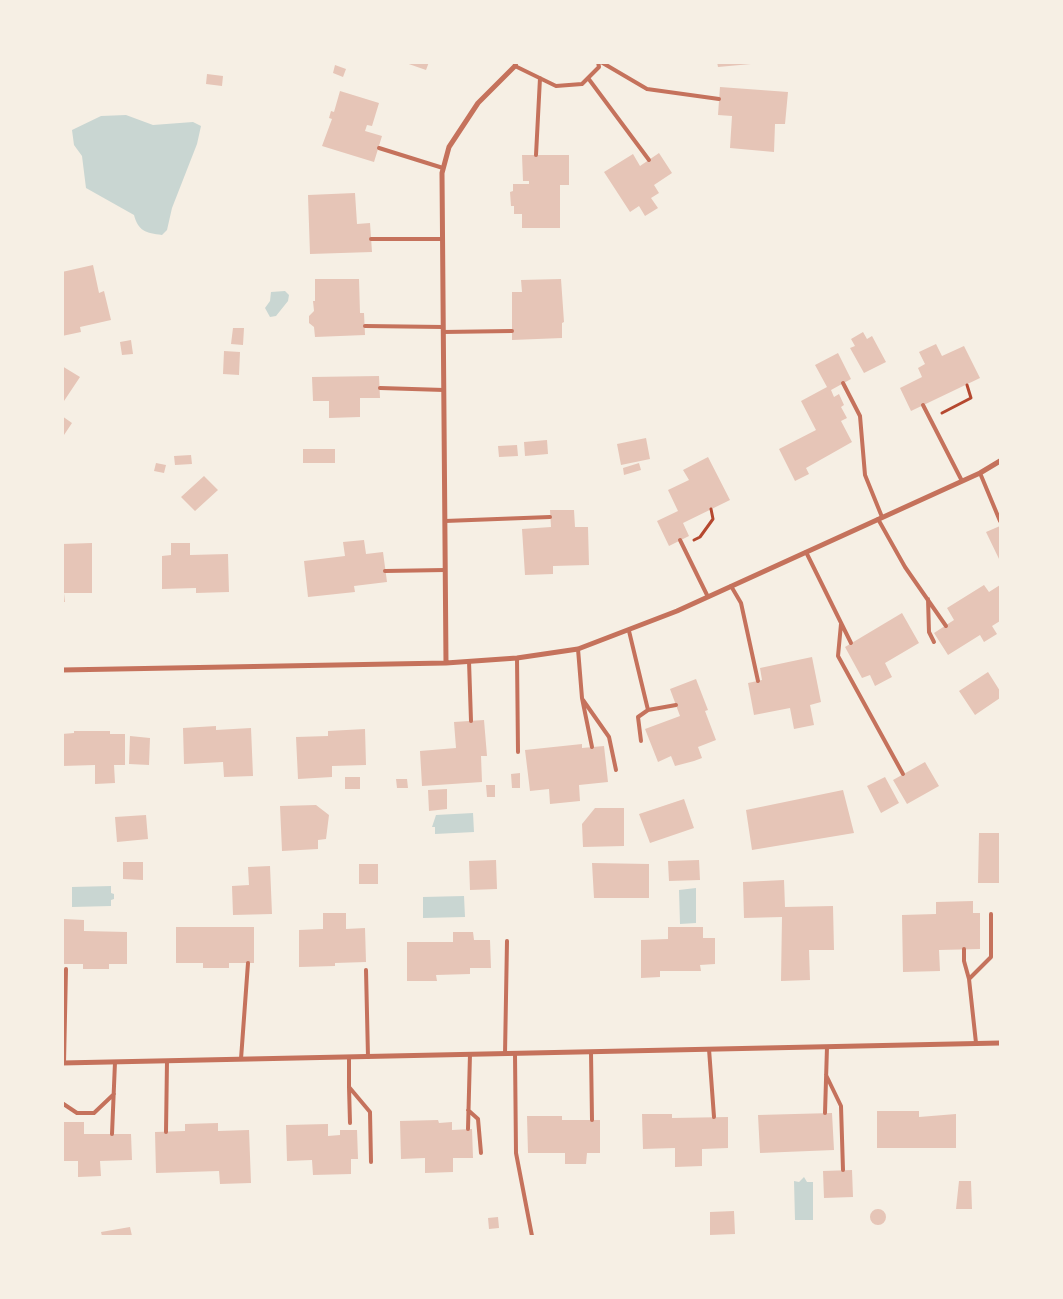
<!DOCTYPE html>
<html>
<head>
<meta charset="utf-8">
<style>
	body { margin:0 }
	#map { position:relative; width:1063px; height:1299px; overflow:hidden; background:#f6efe4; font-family:Mulish,sans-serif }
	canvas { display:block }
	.frame { position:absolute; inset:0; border:64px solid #f6efe4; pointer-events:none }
</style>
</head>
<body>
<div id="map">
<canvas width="1063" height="1299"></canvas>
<div class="frame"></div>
</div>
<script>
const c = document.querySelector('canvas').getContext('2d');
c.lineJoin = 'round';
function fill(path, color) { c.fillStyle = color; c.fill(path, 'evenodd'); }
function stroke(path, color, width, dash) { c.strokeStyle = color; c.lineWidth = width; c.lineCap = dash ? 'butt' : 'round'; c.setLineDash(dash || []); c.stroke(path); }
const water = new Path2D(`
	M126,115l27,10 40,-3 8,4 -4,18 -25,64 -5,22 -5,5c-16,-2 -24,-4 -28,-20l-48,-27 -4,-32 -8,-11 -2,-15 29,-14z
	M285,291l4,4 -1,6 -12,15 -6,1 -5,-9 5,-7 1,-9z
	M473,813l1,19 -39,2v-7h-3l4,-12z
	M111,886v7l3,1v5l-3,1v6l-39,1v-20z
	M696,888v35l-16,1 -1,-34z
	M464,896l1,21 -42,1v-21z
	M804,1177l3,5h6v38h-18l-1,-39 5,1z`);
const building = new Path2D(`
	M403,62h26l-3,8z
	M717,62h34v2l-33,3z
	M335,65l11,4 -3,8 -10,-4z
	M207,74l16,2 -1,10 -16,-2z
	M720,87l68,5 -3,32h-10l-1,28 -44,-4 2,-32 -14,-1z
	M340,91l39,12 -7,23 -5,-1 -2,6 17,5 -8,26 -52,-16 10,-27 -3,-1 2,-7 3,1z
	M659,153l13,20 -18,12 5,8 -8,5 7,10 -13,8 -6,-10 -9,6 -26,-40 29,-18 7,12z
	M522,155h47v30h-9v43h-38v-14h-8v-8h-3l-1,-14 3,-1v-7h16v-3h-6z
	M355,193l2,31 13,-1 2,29 -62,2 -2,-59z
	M93,265l6,28 5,-2 7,29 -31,7 1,5 -19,4v-64z
	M315,279h44l1,34h4l1,22 -50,2 -1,-10 -5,-4v-7l5,-5 -1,-10h2z
	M561,279l3,43 -2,1v15l-50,2v-48h10l-1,-12z
	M233,328h11l-1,17 -12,-1z
	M863,332l4,7 5,-3 14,26 -22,11 -14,-25 5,-2 -4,-7z
	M131,340l2,14 -11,1 -2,-13z
	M936,344l6,12 22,-10 16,32 -69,33 -11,-23 22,-11 -4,-9 7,-4 -6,-12z
	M224,351l16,1 -1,23 -16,-1z
	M838,353l13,26 -20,11 3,7 5,-3 5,11 -3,2 6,11 -6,3 11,21 -46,26 3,6 -14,7 -16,-32 37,-19 -15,-29 26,-14 -12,-22z
	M62,366l18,11 -18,27z
	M379,376l1,22h-20v19l-31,1v-17h-16l-1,-24z
	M62,416l10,7 -10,15z
	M646,438l4,21 -29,6 -4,-21z
	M547,440l1,14 -23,2 -1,-14z
	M517,445l1,11 -19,1 -1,-11z
	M303,449h32v14h-32z
	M191,455l1,9 -17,1 -1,-9z
	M708,457l22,43 -47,23 6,13 -20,10 -12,-25 21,-10 -10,-21 21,-10 -6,-10z
	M156,463l10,2 -2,8 -10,-2z
	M639,463l2,7 -17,5 -1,-7z
	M204,476l14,14 -23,21 -14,-14z
	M550,510h24l1,17h13l1,38 -36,1v8l-28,1 -3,-46 29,-2z
	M1000,526v35l-14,-29z
	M364,540l2,14 17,-2 4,30 -33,4 1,6 -47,5 -4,-36 41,-5 -2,-14z
	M92,543v50h-28l1,9h-3v-58z
	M171,543h19v12l38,-1 1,38 -33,1v-5l-34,1v-33l9,-1z
	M984,585l5,7 11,-7v36l-8,5 5,8 -13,8 -4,-7 -32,20 -14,-22 20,-13 -7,-12z
	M902,613l17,30 -34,20 7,14 -17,9 -5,-11 -8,3 -17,-31z
	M812,657l9,45 -11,3 4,20 -20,4 -4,-21 -36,7 -6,-32 14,-3 -2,-12z
	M988,672l12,19v7l-25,17 -16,-24z
	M696,679l12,31 -3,1 11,29 -18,7 4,11 -8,3 -19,5 -4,-10 -13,6 -13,-33 35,-13 -10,-27z
	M484,720l3,36h-6l1,26 -60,4 -2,-35 36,-3 -2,-26z
	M216,726v4l35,-2 2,48 -29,1 -1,-15 -39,2 -1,-36z
	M365,729l1,36 -34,1v11l-34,2 -2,-42 32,-1v-5z
	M74,731h36v3h15v31h-11l1,18 -20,1v-19l-33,1v-32l12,-1z
	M130,736l20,2 -1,27 -20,-1z
	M582,744v4l22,-2 4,36 -29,3 1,16 -30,3 -1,-15 -19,2 -5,-41z
	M925,762l14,24 -32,18 -14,-24z
	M520,773v15h-8l-1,-14z
	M345,777h15v12h-15z
	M885,777l14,26 -18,10 -14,-27z
	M396,779h11l1,9h-11z
	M486,785h9v12h-8z
	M447,789v20l-18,2 -1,-21z
	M843,790l11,43 -102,17 -6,-40z
	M684,799l10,29 -44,15 -11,-29z
	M316,805l13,10 -3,24 -8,1v9l-36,2 -2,-45z
	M595,808h29v38l-41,1 -1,-23z
	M146,815l2,24 -31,3 -2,-25z
	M979,833h21v50h-22z
	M496,860l1,29 -27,1 -1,-29z
	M699,860l1,20 -31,1 -1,-20z
	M123,862h20v18l-20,-1z
	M592,863l57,1v34h-55z
	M359,864h19v20h-19z
	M270,866l2,48 -39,1 -1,-29 17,-1 -1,-18z
	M784,880l1,27 48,-1 1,44h-25l1,30 -29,1 1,-64 -38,1 -1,-36z
	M973,901v12h7v36l-41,1 1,21 -37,1 -1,-57 34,-1v-12z
	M323,913h23v16l19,-1 1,34 -31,1v3l-36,1v-37l24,-1z
	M64,919l20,1v11l43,1v32h-18v5h-26v-5h-21z
	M176,927h78v36h-25v5h-26v-5h-27z
	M668,927h35v11h12v26l-15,1 1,6h-41v6l-19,1v-38l27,-1z
	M453,932h20l1,8h16l1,28h-21v6l-34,1 1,6h-30v-39h46z
	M877,1111h42v6l37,-3v34h-79z
	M832,1113l2,37 -74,3 -2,-38z
	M642,1114h30v4l56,-1v31l-26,1v17l-27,1v-19l-32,1z
	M527,1116h35v4h38v33h-13l-1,11h-21v-11h-37z
	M438,1120l1,3 13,-1v8l20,-1 1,29h-20v14l-28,1v-15l-24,1 -1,-38z
	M62,1122h22v12h47l1,26 -32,1 1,15 -23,1v-16h-16z
	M218,1123v8l31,-1 2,53 -31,1 -1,-13 -63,2 -1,-41 30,-1v-7z
	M328,1124v12l12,-1v-5h17l1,29h-7v15l-38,1 -1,-15 -25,1 -1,-36z
	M852,1170l1,27 -29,1 -1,-27z
	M959,1181h12l1,28h-16z
	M870 1217a8 8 0 1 1 16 0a8 8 0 1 1-16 0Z
	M734,1211l1,23 -25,1v-23z
	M498,1217l1,11 -10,1 -1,-11z
	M130,1227l2,9h-30l-1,-4z`);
const path = new Path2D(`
	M942,413l29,-15 -4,-13
	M694,540l6,-3 13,-18 -2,-10`);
const service = new Path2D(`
	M601,62l46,27 72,10
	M515,66l41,20 26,-2 17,-17 -1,-5
	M588,78l61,82
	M379,148l64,20
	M536,155l4,-77
	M371,239h72
	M365,326l78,1
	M443,332l69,-1
	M843,383l17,33 5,59 17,42
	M380,388l64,2
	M923,405l39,76
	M980,473l20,48
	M878,519l27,48 41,59
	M445,521l105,-4
	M680,540l28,57
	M806,552l45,91
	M385,571l60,-1
	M731,586l10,17 17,78
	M928,599l1,33 5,10
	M841,624l-3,32 65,118
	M629,631l19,79 -10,7 3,24
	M578,649l4,49 10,49
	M517,658l1,94
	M469,661l2,60
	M583,700l26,37 7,33
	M648,710l28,-5
	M964,949v12l5,18
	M366,970l2,87
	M976,1043l-7,-64 22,-22v-43
	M709,1049l5,68
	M591,1052l1,68
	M505,1054l2,-113
	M515,1054l1,99 16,83
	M349,1057v30l21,25 1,50
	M241,1059l7,-96
	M64,1063l2,-94
	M826,1075l15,31 2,64
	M349,1087l1,36
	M62,1103l15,10h17l20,-19
	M468,1110l10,9 3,34
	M825,1113l2,-66
	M468,1129l2,-75
	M166,1132l1,-71
	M112,1134l3,-72`);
const minor = new Path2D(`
	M446,663l-4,-490 7,-26 29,-44 37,-37 1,-4
	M62,670l384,-7 71,-5 61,-9 99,-38 303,-138 20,-12
	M62,1063l938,-20`);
fill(water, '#c9d6d2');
fill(building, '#e6c5b7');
stroke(path, '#b5482f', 3);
stroke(service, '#c5725c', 4);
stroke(minor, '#c5725c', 5);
</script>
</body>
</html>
